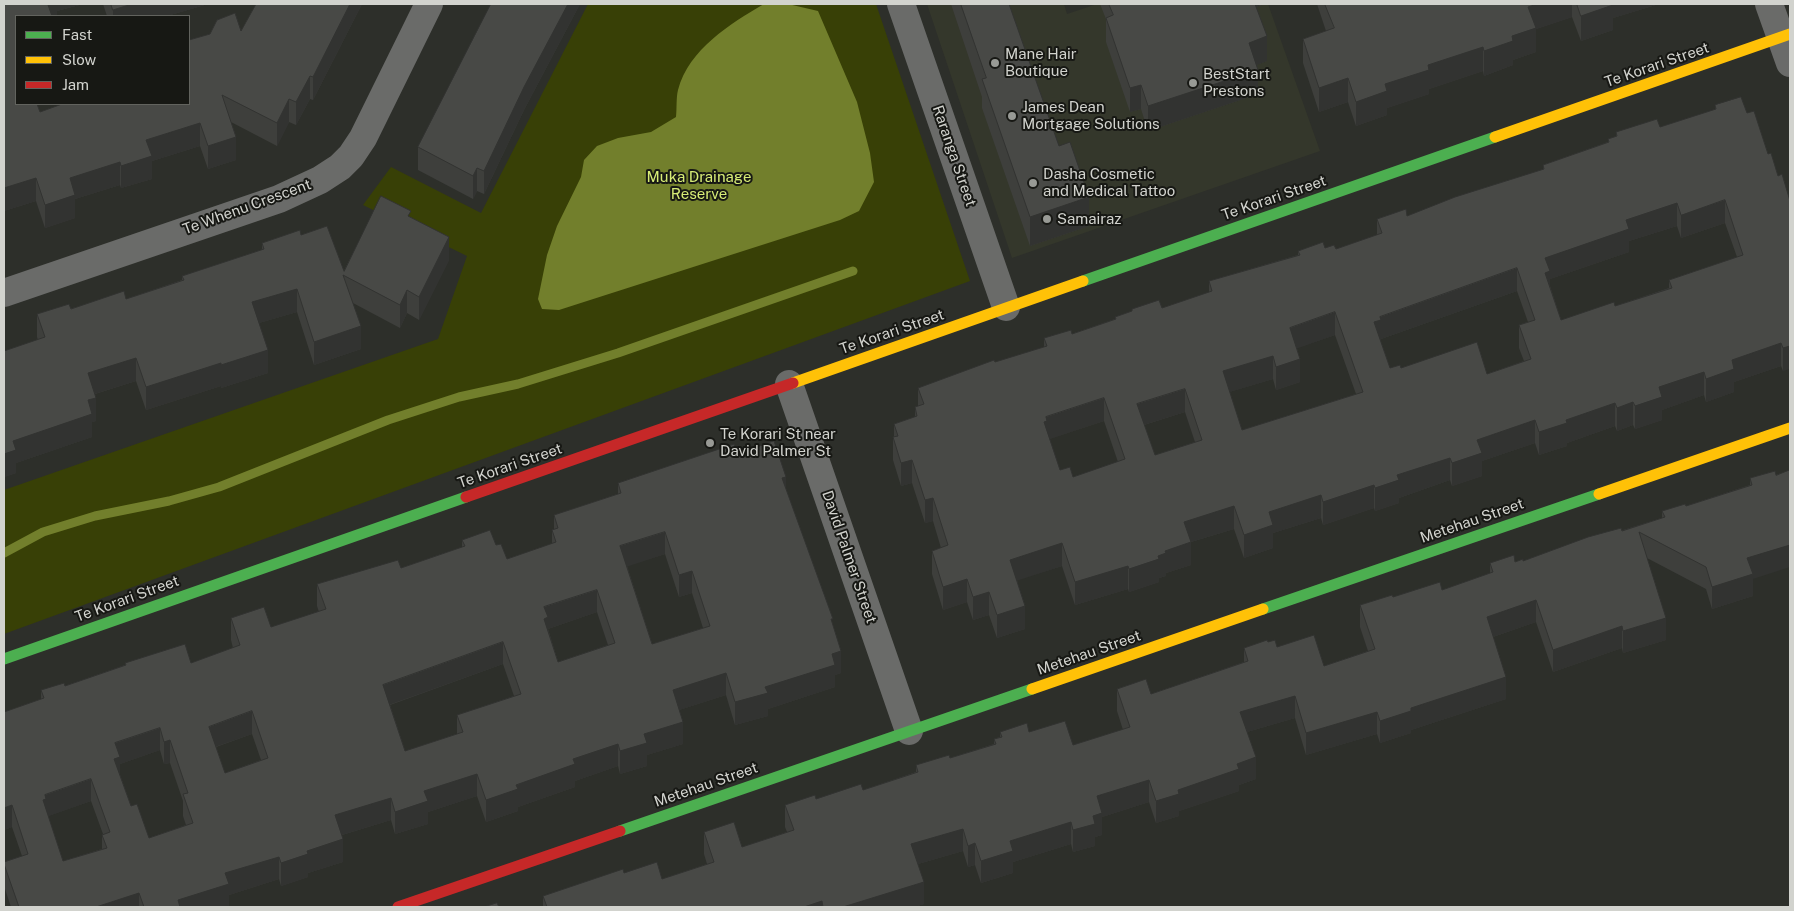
<!DOCTYPE html>
<html>
<head>
<meta charset="utf-8">
<style>
	body { margin:0 }
	#map { position:relative; width:1794px; height:911px; overflow:hidden; background:#2d2f2a; font-family:"Public Sans",sans-serif }
	canvas { display:block }
	.frame { position:absolute; inset:0; border:5px solid #d2d3ce; pointer-events:none }
	.legend { position:absolute; left:15px; top:15px; width:175px; height:90px; box-sizing:border-box; background:#171814; border:1px solid #62635e; margin:0; padding:6px 9px; list-style:none; font-size:15px; color:#d2d3ce }
	.legend li { display:flex; align-items:center; gap:10px; height:25px }
	.legend b { width:25px; border:1px solid #62635e }
</style>
</head>
<body>
<div id="map">
<canvas width="1794" height="911"></canvas>
<div class="frame"></div>
<ul class="legend">
<li><b style="height:6px;background:#4caf50"></b>Fast</li>
<li><b style="height:6px;background:#ffc107"></b>Slow</li>
<li><b style="height:6px;background:#c62828"></b>Jam</li>
</ul>
</div>
<script>
const c = document.querySelector('canvas').getContext('2d');
c.lineJoin = 'round';
function fill(path, color) { c.fillStyle = color; c.fill(path, 'evenodd'); }
function stroke(path, color, width, dash) { c.strokeStyle = color; c.lineWidth = width; c.lineCap = dash ? 'butt' : 'round'; c.setLineDash(dash || []); c.stroke(path); }
function label(font, color, halo, rows, align = 'center') {
  c.font = font + ' "Public Sans",sans-serif'; c.lineWidth = 4; c.setLineDash([]); c.textBaseline = 'middle'; c.strokeStyle = halo; c.fillStyle = color; for (const [text, x, y, turn = 0] of rows) {
    c.save(); c.translate(x, y); c.rotate((+turn || 0) * Math.PI / 180); c.textAlign = isNaN(turn) ? turn : align; if (halo) c.strokeText(text, 0, 0); c.fillText(text, 0, 0); c.restore();
  }
}
const built = new Path2D(`
	M927,4h137l3,10 30,-10h171l52,147 -308,107z`);
const green = new Path2D(`
	M588,4h288l94,277 -966,353v-144l434,-151 29,-83 -104,-51 28,-38 90,46z`);
const water = new Path2D(`
	M764,4h24l30,7 39,91 13,51 4,29 -15,29 -19,9 -253,81 -28,9 -17,-1 -4,-10 9,-44 10,-29 24,-49 3,-17 13,-14 21,-8 33,-6 25,-15c1,-9 0,-19 2,-27 11,-41 52,-66 86,-86z`);
const stream = new Path2D(`
	M4,553l39,-21 52,-16 74,-15 50,-14 169,-67 71,-23 59,-13 100,-31 235,-82`);
const street = new Path2D(`
	M901,4l105,303
	M1769,4l21,59
	M4,293l275,-94 41,-19 20,-13 11,-11 12,-18 66,-134
	M789,384l120,347`);
const fast = new Path2D(`
	M1083,281l412,-144
	M1263,609l336,-115
	M4,659l462,-162
	M620,831l412,-142`);
const slow = new Path2D(`
	M1495,137l295,-103
	M793,383l290,-102
	M1599,494l191,-66
	M1032,689l231,-80`);
const jam = new Path2D(`
	M466,497l327,-114
	M398,907l222,-76`);
const wall = new Path2D(`
	M4,4h79l-26,7v5h-41v88h21l3,8 22,-8h127v-64l21,-6 7,-14 18,-7 6,18 15,-27h106l-49,96 -3,-1 -14,26 -7,-3 -12,24 -46,-24 5,15v23l-28,9 -8,-23 -48,15v18l-31,9 -1,-3 -45,14v19l-30,10 -9,-27 -32,10z
	M103,4h105l-41,12h-60z
	M491,4h89l-56,106 -40,84 -7,-3 -4,8 -55,-29v-23z
	M951,4h58l50,142 30,80 -59,20 -48,-138v-11z
	M1100,4h165l-9,3 11,54 -11,4 2,29 -110,37 -7,-22 -11,3 -24,-70v-23z
	M1317,4h342l-46,14v12l-32,11 -9,-24 -36,12v23l-23,8v5l-29,11 -1,-5 -54,18v5l-42,14v7l-31,11 -8,-24 -29,10 -16,-49v-24l23,-8z
	M1715,105l32,8 21,41 22,47 -7,170 -2,-5 -47,16v10l-28,10 -2,-7 -42,15v10l-27,9 -2,-4 -16,6 -2,-5 -48,17v3l-28,9 -4,-12 -53,18v15l-30,10 -2,-6 -51,18v5l-24,8 -1,-3 -51,17 -2,-7 -48,15v15l-29,10 -10,-29 -43,13v23l-25,8v3l-7,2v4l-30,10 -1,-3 -53,16 -13,-39 -45,14 8,49 -28,9 -8,-23 -16,5 -6,-18 -24,8 -11,-36v-23l9,-3 -8,-27 -8,2 -13,-40 -11,3 -8,-26v-23h1v-13l21,-7v-10l3,-1v-18l126,-41v-9l28,-4 43,-15v-2l17,-6v-2l30,-1 47,-15v-12l89,-26v-4l27,-3 11,1 41,-14v-16l30,-3 136,-46v-5l65,-23v-3l8,-2v-5l44,-5 55,-17zM1725,223l12,34 -68,23v8l-54,18 -54,14 -11,-34v-7l79,-27v-11l48,-15 4,12zM1517,291l11,31 -9,3v23l5,13 -37,13 -86,-6h-11l-9,-25v-4zM1335,335l21,59 -114,36 -13,-38 44,-13 3,11 24,-8 -3,-34zM1185,412l10,30 -40,13 -11,-30zM1104,421l14,41 -45,15 -13,-7 -11,-31z
	M411,217l38,43 -30,60 -12,-7 -7,15 -47,-25 8,46 -47,16 -17,-53 -38,11 9,50 -47,15v-2l-75,24 -10,-29 -41,13 1,27 -4,1v15l-76,26v10l-12,4 34,-137 -1,-3v-23l89,-15 56,-19v-4l80,-26v-7l39,-8 43,36z
	M737,454l49,36 47,136 8,47 -6,2v12l-67,22v7l-33,9 -9,-30 -47,15 4,34 -36,11v11l-27,8 -2,-8 -43,15v6l-57,20v4l-32,11 -9,-26 -49,16v12l-33,10 -4,-14 -49,15 1,27 -35,11v4l-27,9 -2,-7 -50,16v11l-3,1h-215l-7,-21v-24l18,-6 -10,-29 -8,3v-118l37,-13v-9l24,-4 60,-21v-2h66l42,-15 -2,-8v-22l40,9 48,-15 -2,-6v-22l84,-16 61,-21v-7l34,5 11,14 45,-15v-14l2,-1v-14l64,-21v-11zM665,554l14,43 13,-4 11,35 -51,16 -25,-78zM597,612l11,33 -50,17 -10,-33zM503,664l11,32 -57,19v19l-52,17 -15,-46zM252,734l9,26 -36,13 -9,-26zM160,750l4,14 6,-1 13,38v15l3,9 -37,13 -18,-32 -11,-31v-11zM91,801l12,33 -1,1v14l-39,12 -15,-45z
	M1775,471l-22,108v17l-41,13 -6,-20 -59,-31 19,82 -43,13 -1,-5 -69,24 -17,-50 -43,15 13,62 -95,31v3l-31,10 -3,-9 -71,21 -11,-37 -48,14 9,47 -17,6v6l-60,20v5l-23,7 -7,-21 -47,15v18l-7,2v9l-22,6 -2,-8 -58,18v11l-32,10 -6,-18 -7,2 -5,-16 -45,13 6,40 -10,3h-371v-11l81,-23 38,6 45,-15 -3,-10v-22l38,15 45,-15 -2,-5v-22l78,-15 53,-18v-7l34,-7 44,-14v-5l6,-2v-5h29l44,13 50,-15 -6,-19v-22l34,5 93,-32v-14l24,-6 9,5 47,19 44,-15 -8,-24v-22l33,-8 49,-7 48,-17v-10l33,-2 139,-43v-7l24,-5 64,-21v-7z`);
const shadedWall = new Path2D(`
	M53,4h30l-26,7v5h-9v-11z
	M132,4h76l-41,12h-54v-6z
	M350,4h12l-49,96v-23z
	M568,4h12l-56,106 -40,84v-23l40,-84z
	M1249,4h16l-16,5z
	M1537,4h35v13l-36,12v23l-23,8v5l-29,11v-25l28,-15 16,-29z
	M1610,4h49l-46,14v12l-32,11v-25z
	M1267,36v25l-18,7v-25z
	M1483,47v24l-54,18v5l-42,14v7l-31,11v-24l29,-18 43,-19z
	M1258,70v24l-110,37v-25z
	M310,76v23l-14,26v-23z
	M1348,78v24l-29,10v-24z
	M1141,85v24l-11,3v-24z
	M289,99v23l-12,24v-23z
	M200,123v23l-48,15v18l-31,9v-22l25,-26z
	M236,137v23l-28,9v-23z
	M120,162v23l-45,14v19l-30,10v-23l25,-27z
	M477,168v23l-4,8v-23z
	M36,178v23l-32,10v-23z
	M1089,197v29l-59,20v-29z
	M1725,200v23l-44,15v-23z
	M1677,203v23l-48,15v11l-79,27v15l-5,2v-38l81,-38z
	M449,237v23l-30,60v-23z
	M1517,268v23l-136,48v4l-7,2v-23l6,-5z
	M297,289v23l-45,13v-23z
	M407,290v23l-7,15v-23z
	M1335,312v23l-45,16v-23z
	M361,326v23l-47,16v-23z
	M1781,343v23l-47,16v10l-28,10v-23l26,-19z
	M1790,346v23l-7,2v-23z
	M268,350v23l-47,15v-23z
	M1273,356v23l-50,15v-23z
	M136,358v23l-48,15v-23z
	M1300,359v23l-24,8v-23z
	M221,363v23l-75,24v-23z
	M1704,372v23l-42,15v10l-27,9v-23l24,-19z
	M1185,389v23l-48,15v-23z
	M96,398v23l-4,1v15l-76,26v10l-12,4v-23l9,-13 75,-41z
	M1104,398v23l-57,19 -3,-18 2,-5z
	M1633,402v23l-16,6v-23z
	M1615,403v23l-48,17v3l-28,9v-23l27,-12z
	M1535,420v23l-53,18v15l-30,10v-23l25,-23z
	M1450,458v22l-51,18v5l-24,8v-23l22,-13z
	M912,460v23l-11,3v-23z
	M786,477v22l-4,-21z
	M1374,485v23l-51,17v-23z
	M1321,495v23l-48,15v15l-29,10v-23l25,-23z
	M933,498v23l-8,2v-23z
	M1234,506v23l-50,15v-22z
	M665,532v22l-45,15v-23z
	M1191,542v23l-25,8v3l-7,2v4l-30,10v-23l29,-13 7,-5z
	M1062,543v23l-52,17v-23z
	M1790,545v22l-37,12v17l-41,13v-22l35,-29z
	M1128,566v23l-53,16v-23z
	M692,571v22l-13,4v-22z
	M967,579v23l-24,8v-23z
	M597,590v22l-49,17v11l-4,1v-34z
	M989,592v23l-16,5v-23z
	M1536,600v22l-49,17v-22z
	M1025,606v23l-28,9v-23z
	M1666,618v22l-43,13v-22z
	M1622,626v22l-69,24v-22z
	M503,642v22l-120,43v-22z
	M841,651v22l-6,2v12l-67,22v7l-33,9v-23l97,-48z
	M726,673v22l-53,17v-22z
	M1506,677v22l-95,31v3l-31,10v-22l31,-13z
	M1295,696v22l-55,16v-22z
	M252,711v23l-43,15v-22z
	M1377,712v22l-71,21v-22z
	M683,722v22l-36,11v11l-27,8v-23l24,-17z
	M160,728v22l-40,14v15l-6,-20 1,-16z
	M170,740v23l-6,1v-22z
	M618,744v22l-43,15v6l-57,20v4l-32,11v-22l87,-41z
	M1256,757v22l-17,6v6l-60,20v5l-23,7v-22l22,-11 59,-26z
	M477,774v22l-49,16v12l-33,10v-22l29,-21z
	M91,779v22l-45,16 -3,-17 2,-5z
	M1149,780v22l-47,15v18l-7,2v9l-22,6v-22l20,-14 4,-20z
	M391,798v22l-56,17v-22z
	M12,805v22l-8,3v-22z
	M1071,822v22l-58,18v11l-32,10v-22l29,-20z
	M963,829v22l-52,15v-22z
	M343,839v23l-35,11v4l-27,9v-23l26,-12z
	M975,843v22l-7,2v-21z
	M279,857v22l-50,16v11l-3,1h-48v-7l47,-27z
	M924,882v22l-10,3h-71z
	M139,893v14h-43z
	M822,901v6h-18z`);
const building = new Path2D(`
	M4,4h49l-5,1 4,11h-36v88h21l3,8 22,-8h127v-64l21,-6 7,-14 18,-7 6,18 15,-27h94l-37,73 -3,-1 -14,26 -7,-3 -12,24 -55,-28 14,42 -28,9 -8,-23 -54,17 6,16 -31,10 -1,-4 -50,16 5,17 -30,10 -9,-27 -32,10z
	M111,4h21l-19,6z
	M491,4h77l-44,83 -40,84 -7,-3 -4,8 -55,-29z
	M961,4h48l50,142 11,-4 19,55 -59,20 -48,-138 4,-1z
	M1109,4h146l12,32 -18,7 9,27 -110,36 -7,-21 -11,3 -24,-70 7,-3z
	M1325,4h212l-9,3 8,21 -24,8 1,5 -29,10 -1,-4 -55,18 1,5 -44,14 2,7 -31,11 -8,-24 -29,10 -16,-49 31,-11z
	M1577,4h36v1l-32,11z
	M1741,97l6,16 7,-2 14,43 3,-1 7,23 4,-2 8,27v145l-7,2 -2,-5 -49,17 2,9 -28,10 -2,-7 -45,15 3,10 -27,9 -2,-4 -16,6 -2,-5 -49,17 1,3 -28,9 -4,-12 -58,20 5,13 -30,10 -2,-5 -53,17 2,5 -24,8 -1,-3 -51,17 -2,-7 -52,17 4,13 -29,10 -10,-29 -50,16 7,20 -26,9 1,2 -8,3 1,3 -30,10 -1,-3 -53,16 -13,-39 -52,17 15,46 -28,9 -8,-23 -16,5 -6,-18 -24,8 -11,-36 16,-6 -15,-47 -8,2 -13,-40 -11,3 -8,-26 5,-1 -4,-12 23,-8 -2,-9 9,-3 -6,-16 76,-28 1,2 52,-16 -3,-8 27,-8 1,4 44,-15 -1,-2 17,-6v-2l27,-9 3,8 50,-17 -3,-10 91,-26 -2,-4 25,-9 2,6 9,-3 2,4 46,-16 -5,-14 29,-10 1,7 48,-19 89,-28 -1,-4 66,-23 -1,-3 9,-3 -1,-4 41,-13 3,8 56,-18 -1,-4zM1725,200l18,55 -74,25 3,8 -57,18 -1,-4 -53,18 -16,-47 5,-2 -5,-13 84,-29 -3,-9 51,-17 4,12zM1517,268l18,52 -16,5 12,34 -44,15 -10,-32 -76,26 -1,-3 -10,3 -16,-46 7,-2 -1,-3zM1335,312l28,80 -121,38 -19,-59 50,-15 3,11 24,-8 -10,-31zM1185,389l17,51 -47,15 -18,-51zM1104,398l21,61 -52,18 -3,-10 -10,3 -16,-48 3,-1 -1,-4z
	M381,196l30,15 -3,5 41,21 -30,60 -12,-7 -7,15 -57,-30 18,51 -47,16 -17,-53 -45,13 16,48 -47,15v-2l-75,24 -10,-29 -48,15 8,25 -8,2 4,14 -79,27 3,9 -12,4v-103l41,-14 -8,-23 32,-10 2,5 53,-18 2,8 58,-19 -2,-4 82,-27 -2,-6 38,-13 1,5 26,-9 17,45z
	M774,441l12,36 -4,1 51,141h-2l10,32 -9,3 3,11 -70,22 3,6 -33,9 -9,-29 -53,17 10,32 -39,12 3,9 -27,8 -2,-7 -45,15 2,5 -59,21 2,4 -32,11 -9,-26 -53,17 4,10 -33,11 -4,-14 -56,17 8,24 -36,12 1,3 -27,9 -2,-6 -54,16 4,11 -51,16 2,7h-36l-5,-14 -43,14h-77l-15,-43v-2l24,-8 -16,-49 -8,3v-96l40,-14 -3,-8 23,-7 1,3 61,-21 -1,-2 60,-19 6,19 49,-18 -9,-27 33,-11 7,20 55,-18 -9,-25 81,-24 3,8 64,-22 -3,-6 28,-10 6,15 5,-1 6,15 49,-17 -4,-12 6,-2 -4,-13 67,-22 -3,-10 116,-39 3,10zM665,532l14,43 13,-4 18,55 -58,18 -32,-98zM597,590l18,53 -57,19 -14,-43 4,-2 -4,-10zM503,642l18,52 -64,21 6,17 -58,19 -22,-66zM252,711l16,47 -43,15 -16,-46zM160,728l4,14 6,-2 18,53 -5,1 10,29 -44,15 -12,-34 -6,2 -17,-47 6,-2 -5,-14zM91,779l19,53 -8,3 5,13 -44,13 -20,-61 3,-1 -1,-4z
	M1790,470v75l-43,13 6,16 -41,13 -6,-20 -67,-35 27,86 -43,13 -1,-5 -69,24 -17,-50 -49,17 19,60 -95,31v3l-31,10 -3,-9 -71,21 -11,-37 -55,16 16,45 -19,7 2,5 -61,21 1,4 -23,7 -7,-21 -52,16 5,17 -9,3 2,8 -22,6 -2,-8 -61,19 3,10 -32,10 -6,-18 -7,3 -5,-17 -52,15 13,38 -81,25h-20l-1,-6 -18,6h-257l-4,-11 80,-27 1,4 33,-11 5,17 52,-17 -10,-30 30,-10 8,25 52,-17 -9,-25 30,-10 1,4 45,-15 2,6 55,-18 -2,-7 33,-10 1,3 46,-14 -2,-5 8,-2 -2,-5 27,-9 2,9 36,-11 8,24 57,-18 -13,-38 29,-10 5,15 97,-33 -4,-13 23,-8 1,2 7,-2 2,7 37,-12 10,31 51,-17 -15,-44 32,-10 1,2 47,-15 2,8 51,-18 -3,-9 24,-8 1,7 8,-3v2l65,-24 33,-9 1,3 43,-14 -3,-6 23,-7 1,2 66,-21 -2,-7 25,-7 1,4z
	M497,903l2,4h-15z`);
const markers = [
	[995,63,5,"#989a95"],
	[1193,83,5,"#989a95"],
	[1012,116,5,"#989a95"],
	[1033,183,5,"#989a95"],
	[1047,219,5,"#989a95"],
	[710,443,5,"#989a95"]
];
const poiNames = [
	["Mane Hair",1005,54],
	["Boutique",1005,71],
	["BestStart",1203,74],
	["Prestons",1203,91],
	["James Dean",1022,107],
	["Mortgage Solutions",1022,124],
	["Dasha Cosmetic",1043,174],
	["and Medical Tattoo",1043,191],
	["Samairaz",1057,219],
	["Te Korari St near",720,434],
	["David Palmer St",720,451]
];
const streetNames = [
	["Te Korari Street",1657,65,-19],
	["Raranga Street",954,156,71],
	["Te Korari Street",1274,198,-19],
	["Te Whenu Crescent",247,207,-20],
	["Te Korari Street",892,332,-19],
	["Te Korari Street",510,466,-19],
	["Metehau Street",1472,521,-19],
	["David Palmer Street",849,557,71],
	["Te Korari Street",127,599,-20],
	["Metehau Street",1089,653,-19],
	["Metehau Street",706,785,-19]
];
const parkNames = [
	["Muka Drainage",699,177],
	["Reserve",699,194]
];
fill(built, '#34372b');
fill(green, '#384006');
fill(water, '#727f2c');
stroke(stream, '#727f2c', 9);
stroke(street, '#6a6b69', 28);
stroke(fast, '#4caf50', 11);
stroke(slow, '#ffc107', 11);
stroke(jam, '#c62828', 11);
fill(wall, '#3e3f3c');
fill(shadedWall, '#323331');
fill(building, '#484946');
stroke(building, '#323331', 1);
for (const [x, y, r, color] of markers) { const dot = new Path2D(); dot.arc(x, y, r, 0, 2 * Math.PI); c.fillStyle = color; c.fill(dot); stroke(dot, '#171814', 2); }
label('15px', '#d2d3ce', '#171814', poiNames, 'left');
label('15px', '#d2d3ce', '#171814', streetNames);
label('15px', '#d7ec76', '#171814', parkNames);
</script>
</body>
</html>
